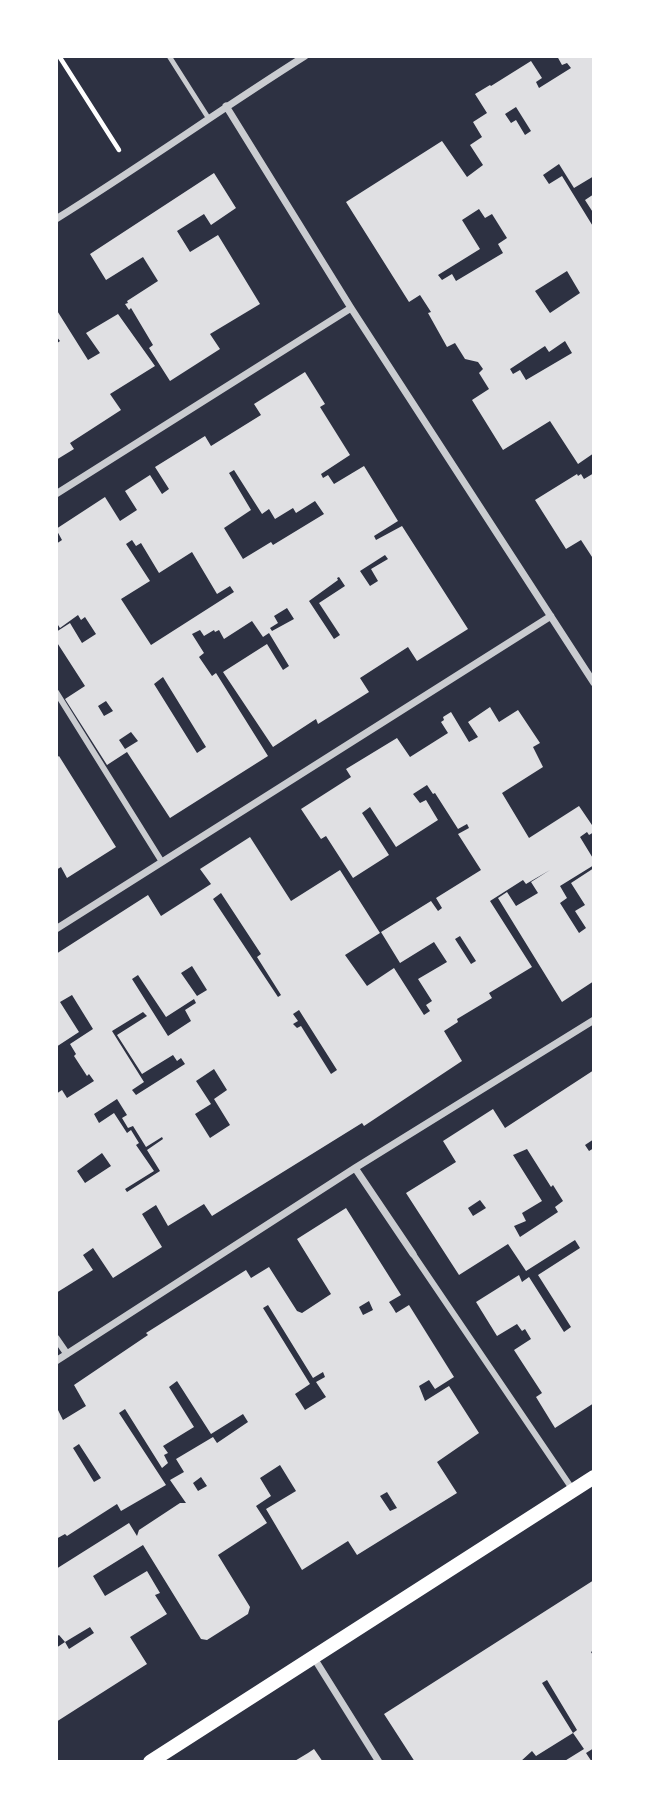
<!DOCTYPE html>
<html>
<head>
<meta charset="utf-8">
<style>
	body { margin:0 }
	#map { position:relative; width:650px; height:1818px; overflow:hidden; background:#2d3142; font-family:Barlow,sans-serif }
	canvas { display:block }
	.frame { position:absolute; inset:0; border:58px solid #fff; pointer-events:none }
</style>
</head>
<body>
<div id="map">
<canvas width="650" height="1818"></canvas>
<div class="frame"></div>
</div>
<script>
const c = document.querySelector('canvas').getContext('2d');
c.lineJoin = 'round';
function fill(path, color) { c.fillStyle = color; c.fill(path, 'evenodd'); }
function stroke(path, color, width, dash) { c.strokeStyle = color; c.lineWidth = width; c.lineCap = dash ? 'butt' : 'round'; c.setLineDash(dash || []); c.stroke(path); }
const building = new Path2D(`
	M557,56h37v120l-20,12 -15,-24 -16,11 6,9 13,-8 32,52v225l-16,11 -28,-43 -47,29 -31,-50 17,-11 -10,-16 4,-4 -5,-7 -13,-3 -10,-16 -8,4 -19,-34 3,-1 -11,-17 -11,7 -63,-100 96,-61 25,36 16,-12 -13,-20 12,-8 -9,-15 14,-9 -12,-19 15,-9 1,1 40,-25 11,17 -6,4 3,6 32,-20 -4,-5 -5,2zM516,107l15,24 -6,4 -9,-15 -5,3 -6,-9zM479,209l6,9 7,-4 15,24 -9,6 5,9 -47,28 -4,-7 -10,6 -4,-5 42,-26 -18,-29zM567,271l13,22 -30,20 -15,-22zM565,341l7,12 -46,27 -6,-10 -7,4 -3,-5 35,-23 4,6z
	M214,173l22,35 -25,17 -7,-11 -27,17 13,21 28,-17 42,69 -50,30 10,15 -50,32 -21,-33 4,-3 -22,-37 -2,2 -4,-6 3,-1 -1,-2 31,-20 -15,-24 -37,23 -16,-26z
	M594,194v20l-9,-14z
	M56,309l32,51 12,-7 -14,-20 32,-19 37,52 -45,28 11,16 -51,33 4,6 -18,11v-116l4,-3 -4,-5z
	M305,372l20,32 -5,3 30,48 -29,19 2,4 5,-3 6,9 30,-18 34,55 -24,15 2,4 26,-14 66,103 -51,32 -9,-14 -48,31 9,14 -51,32 -2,-5 -43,28 -50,-75 44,-28 16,26 6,-4 -20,-33 -6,4 -11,-16 -28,18 -5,-9 -4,2 -1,-2 -10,6 -4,-6 -8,4 12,19 -5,4 13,19 4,-3 52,83 -98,62 -43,-66 -20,13 -42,-66 20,-13 -29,-45v-9l14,-9 12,20 14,-9 -11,-17 -4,3 -3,-5 -18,13 -4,-6v-78l6,-4 -6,-11 49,-32 15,24 17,-11 -12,-19 25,-16 12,19 7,-5 -14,-22 50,-31 6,10 50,-31 -7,-11zM234,470l28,44 7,-5 6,10 18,-11 3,5 19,-12 9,13 -51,31 -2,-3 -28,17 -19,-31 27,-18 -22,-37zM132,540l4,6 5,-3 18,30 33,-21 25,42 13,-8 4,6 -83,53 -30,-46 29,-18 -24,-37zM385,555l3,4 -17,10 7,12 -8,5 -10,-15zM339,577l6,9 -26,17 21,32 -6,4 -25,-38 29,-21 -1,-2zM287,608l7,11 -22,12 -2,-3 8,-5 -4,-7zM163,677l43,70 -9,6 -43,-69zM106,701l7,10 -9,5 -6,-10zM131,732l7,9 -13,8 -6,-9z
	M594,473v87l-13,-20 -15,9 -31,-49 42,-26 1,2 3,-2 3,5z
	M490,707l9,15 19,-12 22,33 -7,4 10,20 -41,26 27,45 50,-32 15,22v4l-5,3 -2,-3 -7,5 14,23v5l-34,21 7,12 -7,5 19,30 7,-5 -11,-17 10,-6 -14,-22 23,-15v113l-32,21 -64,-104 9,-6 9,14 22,-13 -7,-11 19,-12 -24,14 -3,-4 -33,21 42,66 -43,26 3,5 -35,21 1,3 -14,9 18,30 -98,65 -2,-3 -150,93 -8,-12 -36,22 -12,-21 -14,9 20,33 -49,31 -20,-30 -10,7 10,15 -37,23v-199l6,-4 5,8 27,-17 -5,-7 -2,2 -13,-20 2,-2 -6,-10 23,-15 -21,-34 -12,7 19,30 -23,15v-93l92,-59 13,21 50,-32 -11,-15 50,-32 41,64 49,-31 40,63 -35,22 22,31 27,-18 30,47 6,-4 -4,-6 6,-4 -14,-22 29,-17 -13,-20 -34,21 -19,-31 50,-31 7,10 4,-3 -6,-10 45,-28 -23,-36 11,-6 -2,-4 -9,5 -23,-36 -2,1 -6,-9 -14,9 7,9 6,-3 12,20 -42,27 -26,-40 -8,6 27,42 -36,23 -27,-42 -5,3 -20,-30 50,-32 -5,-8 51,-31 13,19 38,-24 -7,-11 3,-2 -1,-3 8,-5 18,30 9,-5 -10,-15zM221,893l40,61 -4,3 24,38 -3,2 -65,-98zM460,936l16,25 -5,3 -16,-25zM192,966l15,24 -10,6 -16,-23zM138,975l28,42 28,-18 2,4 -11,7 6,11 -23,15 -36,-57zM299,1010l38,60 -6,4 -30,-48 -4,2 -4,-4 5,-3 -5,-7zM143,1012l4,4 -30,19 25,39 31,-19 4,6 4,-3 4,6 -49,31 -4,-5 12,-8 -32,-51zM214,1069l13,21 -13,9 16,26 -20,13 -15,-24 16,-10 -15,-23zM117,1099l10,16 -5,3 6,10 5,-2 13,21 16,-10 1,2 -16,11 13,21 -33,21 -2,-3 29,-18 -18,-26 3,-2 -8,-13 -4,3 -13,-20 -15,10 -5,-9zM102,1153l9,13 -26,17 -8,-12z
	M59,756l57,91 -49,31 -6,-11 -5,3v-112z
	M594,1070v69l-9,6 4,6 5,-3v227l-2,1 2,27 -39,25 -19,-31 6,-4 -28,-43 17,-11 -6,-10 -3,2 -5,-7 -20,12 -21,-34 43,-27 3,7 7,-5 35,55 7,-5 -33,-52 42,-27 -5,-8 -49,31 -18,-27 -49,31 -53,-82 50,-31 -13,-21 50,-32 12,19zM527,1149l24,38 2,-2 10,16 -8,6 3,5 -38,25 -6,-11 12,-5 -4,-8 20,-12 -29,-46zM480,1200l6,8 -13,8 -5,-8z
	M346,1208l55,87 -12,7 4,6 3,5 13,-8 45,72 -19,12 -6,-9 -10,6 6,15 24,-15 30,47 -42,29 20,31 -100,62 -9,-14 -46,29 -36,-61 30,-18 -16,-26 -20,13 11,18 -15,10 11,17 -49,32 32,52 -2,7 -41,26 -6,-1 -58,-94 -50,31 12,20 42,-25 13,22 -5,2 12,19 -37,23 17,27 -91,58v-74l9,-6 4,7 25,-16 -4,-6 -25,15 -6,-7 -3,2v-68l73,-46 8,13 2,-6 41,-27h6l-16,-23 14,-8 -8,-13 37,-22 4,6 31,-21 -5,-8 -32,20 -34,-53 -8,6 25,40 -31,19 5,7 -4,2 4,8 -6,5 -37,-59 -6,4 47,72 -45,26 -4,-7 -50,32 -2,-2 -9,5v-128l2,-1 5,10 23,-14 -12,-21 74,-50 -2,-2 100,-63 5,8 18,-11 28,44 5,2 29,-19 -34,-55zM369,1301l4,9 -10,5 -4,-8zM268,1305l45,73 10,-6 2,5 -9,5 10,15 -21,13 -10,-16 15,-10 -47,-76zM79,1444l22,34 -7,4 -21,-34zM201,1477l6,9 -9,5 -5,-8zM387,1492l10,16 -7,3 -10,-15z
	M594,1580v70l-3,2 3,5v91l-8,5 6,9h-29l21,-13 -11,-16 4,-3 -30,-50 -5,3 31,50 -37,23 -4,-5 -12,11h-105l-31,-48z
	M314,1749l9,13h-30l15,-9z`);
const path = new Path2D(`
	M59,56l60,94`);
const service = new Path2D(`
	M169,56l40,63`);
const pedestrian = new Path2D(`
	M56,692l106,170
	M413,1254l160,236`);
const minor = new Path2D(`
	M226,106l125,202 243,375
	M56,219c85,-53 165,-110 249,-163
	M56,494l295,-186
	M56,929l495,-313
	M355,1168l58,86
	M56,1338l11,16
	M56,1361l299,-193 239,-148
	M314,1658l65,104`);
const secondary = new Path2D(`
	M150,1762l444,-285`);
fill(building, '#e0e0e3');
stroke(path, '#fff', 4.5);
stroke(service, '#caccd0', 5);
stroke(pedestrian, '#caccd0', 6);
stroke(minor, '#caccd0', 7);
stroke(secondary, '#fff', 14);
</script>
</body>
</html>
